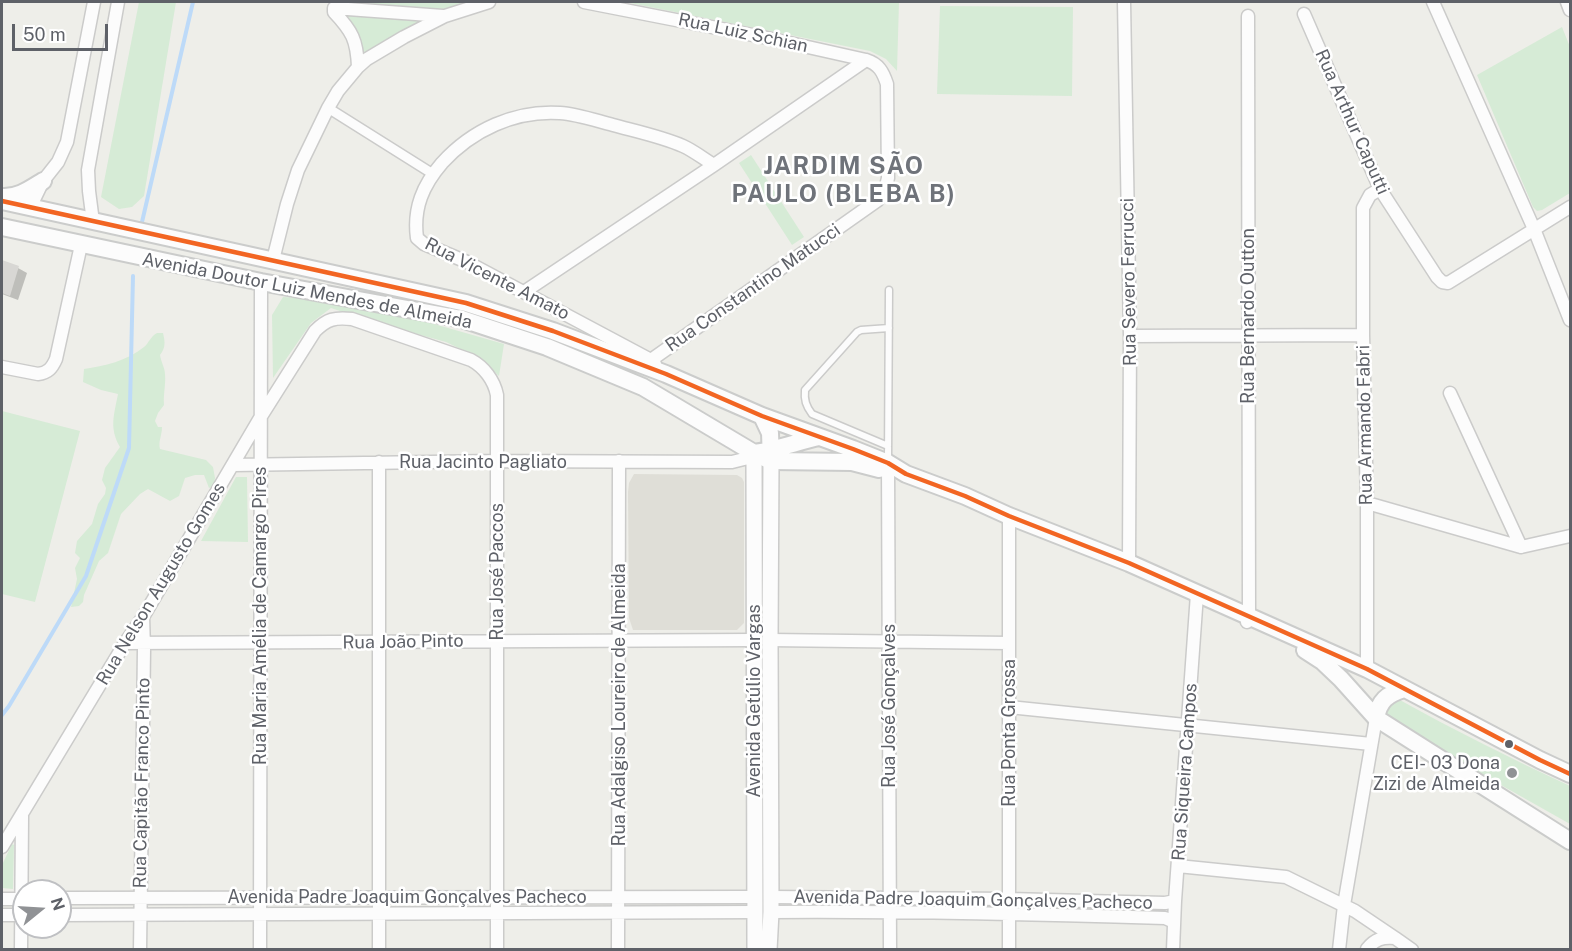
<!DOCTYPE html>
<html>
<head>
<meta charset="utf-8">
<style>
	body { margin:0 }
	#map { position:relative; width:1572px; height:951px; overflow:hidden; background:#eeeee9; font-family:"Public Sans",sans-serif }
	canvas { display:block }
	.frame { position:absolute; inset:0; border:3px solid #5e6168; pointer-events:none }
	.north { position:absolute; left:12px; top:879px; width:60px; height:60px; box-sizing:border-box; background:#fff; border:2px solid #bfc0c3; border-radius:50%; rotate:72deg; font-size:16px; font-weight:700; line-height:24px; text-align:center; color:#5e6168 }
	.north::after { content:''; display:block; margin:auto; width:21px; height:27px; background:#909295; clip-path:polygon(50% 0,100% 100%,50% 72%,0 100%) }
	.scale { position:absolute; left:12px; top:24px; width:96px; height:27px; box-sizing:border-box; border:3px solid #5e6168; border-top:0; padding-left:8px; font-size:18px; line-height:21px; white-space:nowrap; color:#5e6168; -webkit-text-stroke:4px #fff; paint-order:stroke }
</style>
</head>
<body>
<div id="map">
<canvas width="1572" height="951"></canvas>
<div class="frame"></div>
<div class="north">N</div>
<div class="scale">50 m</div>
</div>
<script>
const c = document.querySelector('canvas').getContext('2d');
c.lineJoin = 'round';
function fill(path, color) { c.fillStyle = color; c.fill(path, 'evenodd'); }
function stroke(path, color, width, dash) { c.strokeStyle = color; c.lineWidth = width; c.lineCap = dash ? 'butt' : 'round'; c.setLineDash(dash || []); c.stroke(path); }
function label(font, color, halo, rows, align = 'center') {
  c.font = font + ' "Public Sans",sans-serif'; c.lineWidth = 5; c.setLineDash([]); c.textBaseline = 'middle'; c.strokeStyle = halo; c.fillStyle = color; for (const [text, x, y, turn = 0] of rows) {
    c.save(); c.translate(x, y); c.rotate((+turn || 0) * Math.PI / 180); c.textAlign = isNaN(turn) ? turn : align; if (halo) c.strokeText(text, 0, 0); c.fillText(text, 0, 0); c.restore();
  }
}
const education = new Path2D(`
	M634,474l103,1 5,3 2,4v141l-7,7h-104l-4,-12 -1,-126 1,-9z`);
const green = new Path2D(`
	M139,2h37l-32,194 -12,11 -13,2 -18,-12z
	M315,2h159l-29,7z
	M625,2h274l-2,69 -11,-12 -16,-8z
	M940,6l133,1 -1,89 -135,-2z
	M345,11l81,8 -65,35 -1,-17z
	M1562,27l8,20v146l-28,17 -5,1 -4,-4 -56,-132z
	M751,155l53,82 -12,8 -53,-82z
	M283,297l53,3 84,20 84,24 -5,32 -20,-18 -33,-16 -73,-20 -42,-14 -20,15 -38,55 -1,-63z
	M157,333h6c2,9 3,14 -3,22 1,7 5,13 5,19 1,11 -2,20 -1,31l-6,8 -3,8 3,6h4c0,9 -4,14 -2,22l46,11 7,7 2,11 -1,7 -5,3 -5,-13h-9l-10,3 -6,18 -9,5 -22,-12 -8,5 -19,20 -13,39 -9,8 -15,34 -1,7 -4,4 -8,1 6,-28 -2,-11 5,-10 -5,-5 2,-12 15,-17 6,-20 7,-10 1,-6 -4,-8 3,-12 15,-21c-11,-19 -6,-32 -2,-53l-17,-4 -18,-8 1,-13c20,-3 43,-8 60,-22 5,-4 6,-10 13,-14z
	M2,411l78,20 -45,171 -33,-8z
	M236,477h11l1,65 -47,-1z
	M1398,699c56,31 114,60 172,87v38l-124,-70 -65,-41 4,-7z
	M12,844l2,1 -1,44 -11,-1v-23z`);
const shadow = new Path2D(`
	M2,262l16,6 9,5 -9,27 -16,-6z`);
const stream = new Path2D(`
	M142,222l51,-220
	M2,715l7,-9 77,-130 43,-128 4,-172`);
const building = new Path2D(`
	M2,260l17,6 -9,30 -8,-3z`);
const service = new Path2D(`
	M888,446l-76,-32c-6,-8 -8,-14 -7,-24l52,-58 4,-2 28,-2
	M888,460l1,-170`);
const pedestrian = new Path2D(`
	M328,108l105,66`);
const minor = new Path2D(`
	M584,2l179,35 103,23c13,4 17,12 21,24l1,94 -3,12 -7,10 -227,160
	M1124,2l6,334 -1,227
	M1433,2l101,227 36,91
	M1567,2l3,8
	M1304,14l76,175 57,88 5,5 6,1 122,-76
	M358,67c-1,-27 -6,-36 -24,-55v-4l109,8
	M30,208l13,-27 15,-19 9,-20 27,-140
	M93,222l-4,-31 -1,-21 30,-168
	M273,260l14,-56 11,-34 30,-62 10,-17 20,-24 9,-8 37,-22 41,-21 44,-14
	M524,292l190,-127 152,-105
	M1130,336l233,-1
	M655,364l-4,-4 -184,-98 -43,-18 -7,-6c-4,-30 6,-53 25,-75 30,-33 73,-53 118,-50 17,1 37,8 53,12 22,6 50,12 70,21 11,5 21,13 31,19
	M2,367l36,7c10,-1 14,-6 18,-15l25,-114
	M1450,393l71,154
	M888,463l2,487
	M233,465l263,-4 236,1 12,-3 10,-6
	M1367,503l154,44 49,-11
	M1247,622l2,-6 -1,-600
	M770,640l239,3
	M125,643l628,-3
	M1367,669v-166l-4,-168v-127l7,-13 10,-6
	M1009,707l362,37
	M2,847l123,-204 18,-26 117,-199 55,-87c12,-12 20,-14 37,-12l119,41c13,7 23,20 26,35v555
	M1178,866l108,11 69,34 40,27c-13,-1 -20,1 -28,11
	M771,897l238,2 156,4 10,-2
	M60,898l695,-1
	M2,899h22
	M771,912c131,-1 262,2 394,6l9,4
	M2,915h22
	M60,915l695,-3
	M1395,938l17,12
	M21,950l1,-134
	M140,950l4,-301 -1,-32
	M260,950l1,-668
	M379,950v-488
	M618,950l1,-489
	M1009,950v-434
	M1173,950l2,-49 22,-307
	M1339,950l5,-45 32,-187`);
const tertiary = new Path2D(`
	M754,453l1,497
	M769,950l2,-38 -1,-272 1,-179`);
const secondary = new Path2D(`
	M2,197c16,1 28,-8 41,-16
	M2,201l464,102 87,28 113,43 96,42 91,33 35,14 18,11 59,22 44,20 120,47 238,106 173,91 30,14
	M2,227l259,55 201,37 85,28 96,40 111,66 17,8 81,1 27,7
	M762,416l8,17 1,28
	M754,453c22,-3 43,-11 65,-16
	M1305,650l17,11 19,18 35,39 194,123
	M1376,718c3,-17 11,-24 28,-29`);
const bus1 = new Path2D(`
	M2,201l464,102 87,28 113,43 96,42 91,33 35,14 18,11 59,22 44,20 120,47 238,106 173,91 30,14`);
const markers = [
	[1509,744,5,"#5e6168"],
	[1512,773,6,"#909295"]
];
const streetNames = [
	["Rua Luiz Schian",743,33,12],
	["Rua Arthur Caputti",1352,122,66],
	["Rua Vicente Amato",497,279,27],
	["Rua Severo Ferrucci",1129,282,-91],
	["Rua Constantino Matucci",753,288,-35],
	["Avenida Doutor Luiz Mendes de Almeida",307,291,11],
	["Rua Bernardo Outton",1248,316,-90],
	["Rua Armando Fabri",1365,425,-91],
	["Rua Jacinto Pagliato",483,462],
	["Rua José Paccos",497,572,-90],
	["Rua Nelson Augusto Gomes",161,584,-59],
	["Rua Maria Amélia de Camargo Pires",260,616,-90],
	["Rua João Pinto",403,642,-1],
	["Avenida Getúlio Vargas",754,701,-90],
	["Rua Adalgiso Loureiro de Almeida",619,705,-90],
	["Rua José Gonçalves",889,706,-90],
	["Rua Ponta Grossa",1009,733,-90],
	["Rua Siqueira Campos",1185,772,-86],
	["Rua Capitão Franco Pinto",142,783,-89],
	["Avenida Padre Joaquim Gonçalves Pacheco",407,897],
	["Avenida Padre Joaquim Gonçalves Pacheco",973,900,1]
];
const poiNames = [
	["CEI- 03 Dona",1500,763],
	["Zizi de Almeida",1500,784]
];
const districtNames = [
	["JARDIM SÃO",844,167],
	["PAULO (BLEBA B)",844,195]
];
fill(education, '#dfded7');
fill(green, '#d6ebd6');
fill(shadow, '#0003');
stroke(stream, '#bddaf8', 4);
fill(building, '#d8d7d4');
stroke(service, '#cbcbca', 9);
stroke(pedestrian, '#cbcbca', 12);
stroke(minor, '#cbcbca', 15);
stroke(tertiary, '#cbcbca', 18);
stroke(secondary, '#cbcccb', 20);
stroke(service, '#fcfcfc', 6);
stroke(pedestrian, '#fcfcfc', 9);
stroke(minor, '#fcfcfc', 12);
stroke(tertiary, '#fcfcfc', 15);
stroke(secondary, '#fcfcfc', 16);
stroke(bus1, '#f26522', 4.5);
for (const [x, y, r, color] of markers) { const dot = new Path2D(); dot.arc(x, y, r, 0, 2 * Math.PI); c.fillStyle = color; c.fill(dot); stroke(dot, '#fff', 2); }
label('18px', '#5e6168', '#fff', streetNames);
label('18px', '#5e6168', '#fff', poiNames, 'right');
c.letterSpacing = '1.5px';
label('bold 24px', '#6f737a', '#fff', districtNames);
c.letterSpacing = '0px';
</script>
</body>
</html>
